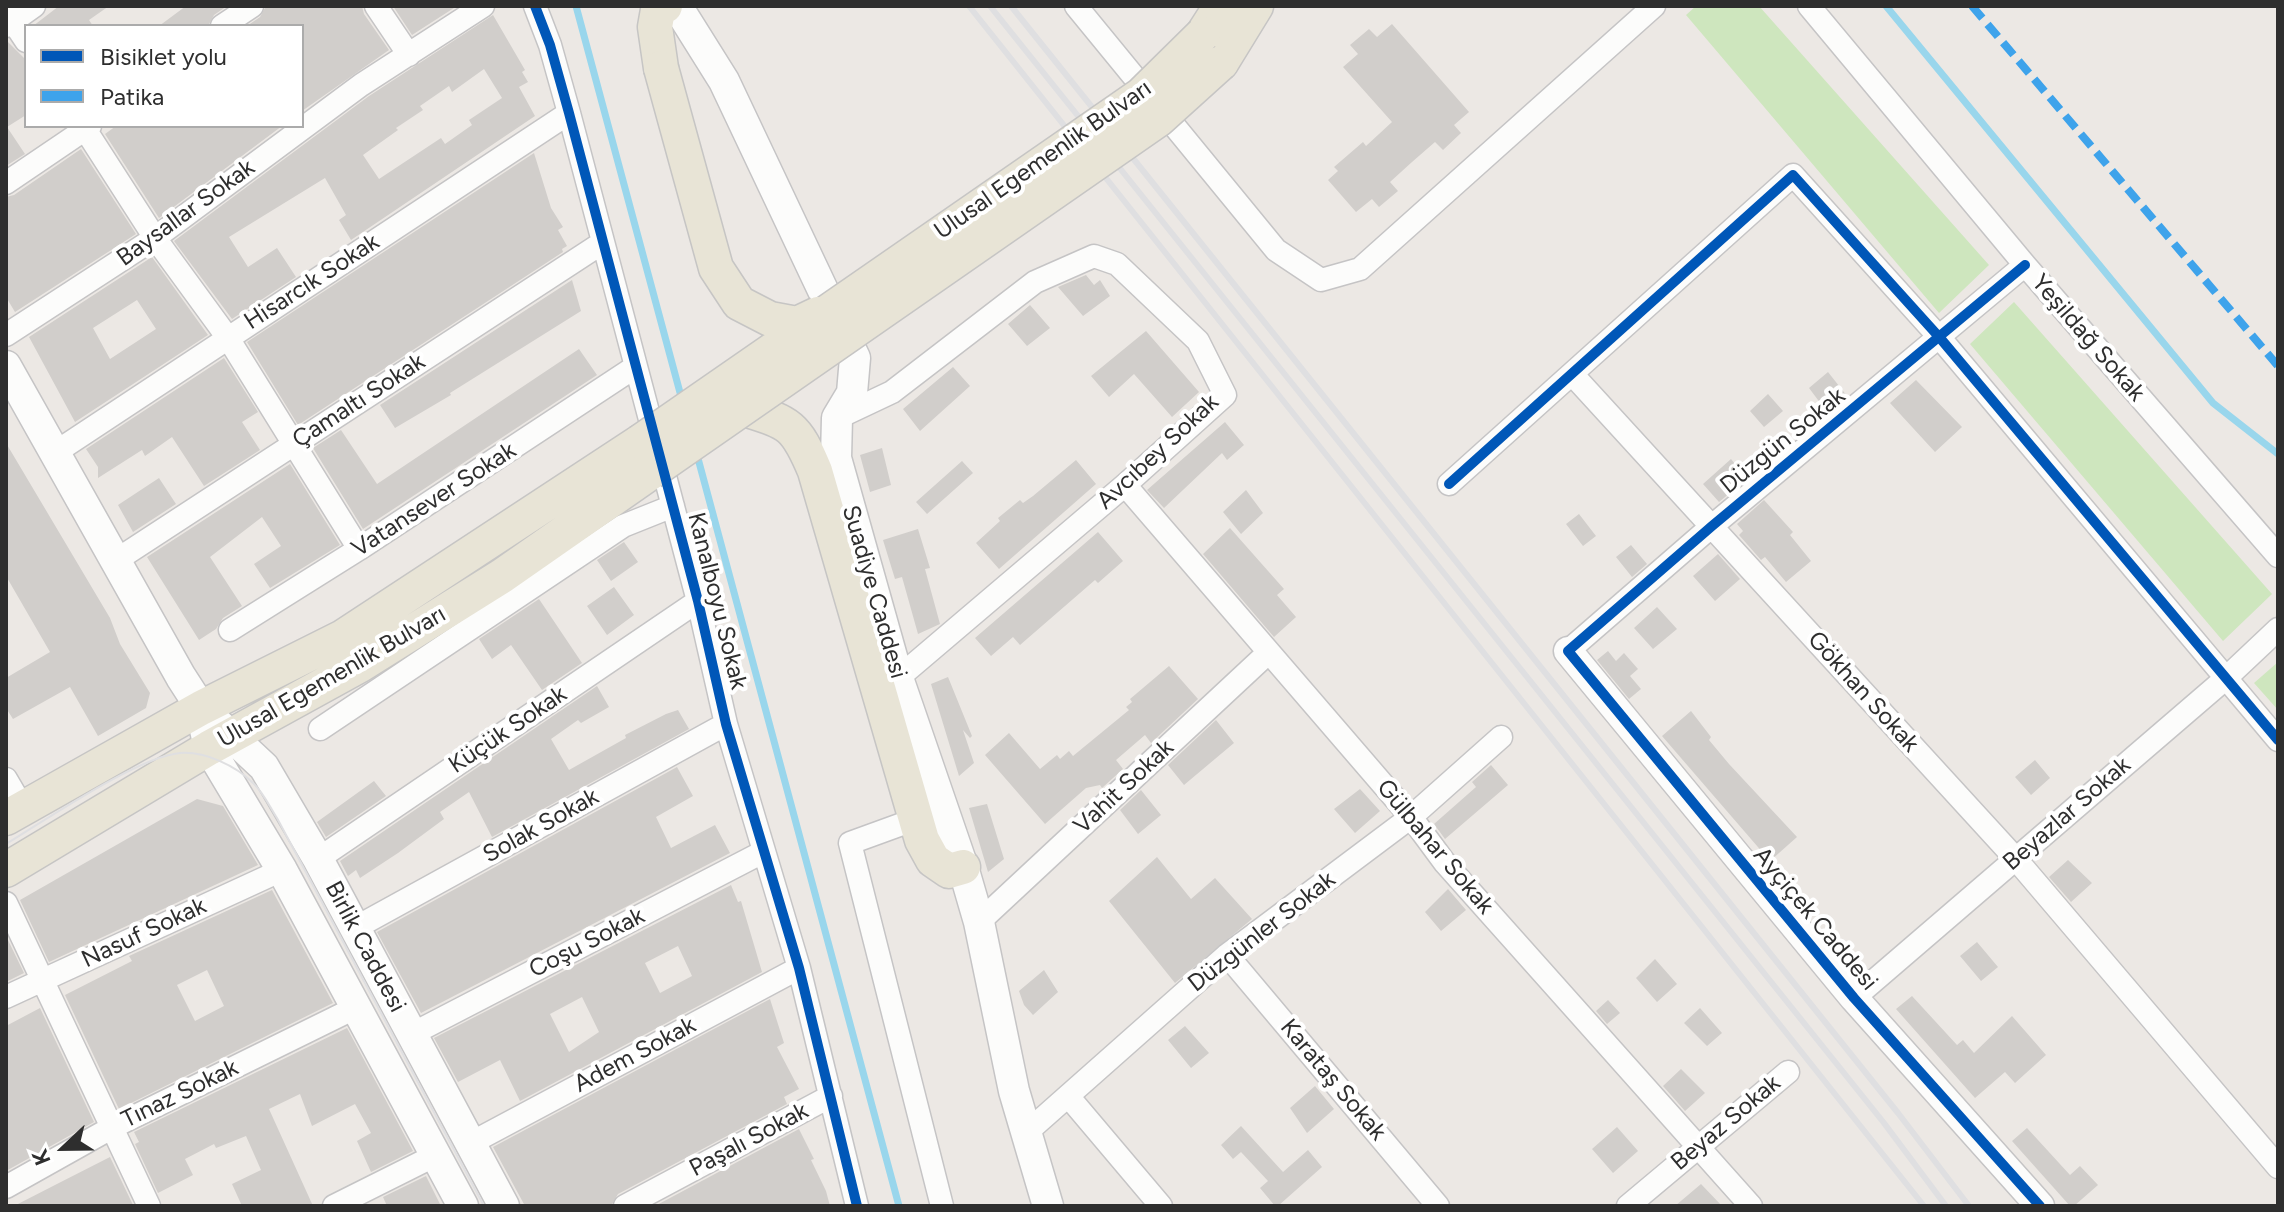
<!DOCTYPE html>
<html>
<head>
<meta charset="utf-8">
<style>
	body { margin:0 }
	#map { position:relative; width:2284px; height:1212px; overflow:hidden; background:#ece8e4; font-family:Figtree,sans-serif }
	canvas { display:block }
	.frame { position:absolute; inset:0; border:8px solid #2e2e2e; pointer-events:none }
	.legend { position:absolute; left:24px; top:24px; width:280px; height:104px; box-sizing:border-box; background:#fff; border:2px solid #ababab; margin:0; padding:10px 14px; list-style:none; font-size:24px; color:#2e2e2e }
	.legend li { display:flex; align-items:center; gap:16px; height:40px }
	.legend b { width:40px; border:2px solid #ababab }
	.north { position:absolute; left:24px; top:1108px; width:80px; height:80px; -webkit-text-stroke:6px #fff; paint-order:stroke; rotate:248deg; font-size:22px; font-weight:700; line-height:32px; text-align:center; color:#2e2e2e }
	.north::after { content:''; display:block; margin:auto; width:28px; height:36px; background:#2e2e2e; clip-path:polygon(50% 0,100% 100%,50% 72%,0 100%) }
</style>
</head>
<body>
<div id="map">
<canvas width="2284" height="1212"></canvas>
<div class="frame"></div>
<ul class="legend">
<li><b style="height:10px;background:#0057b8"></b>Bisiklet yolu</li>
<li><b style="height:10px;background:#3ea3eb"></b>Patika</li>
</ul>
<div class="north">K</div>
</div>
<script>
const c = document.querySelector('canvas').getContext('2d');
c.lineJoin = 'round';
function fill(path, color) { c.fillStyle = color; c.fill(path, 'evenodd'); }
function stroke(path, color, width, dash) { c.strokeStyle = color; c.lineWidth = width; c.lineCap = dash ? 'butt' : 'round'; c.setLineDash(dash || []); c.stroke(path); }
function label(font, color, halo, rows, align = 'center') {
  c.font = font + ' Figtree,sans-serif'; c.lineWidth = 8; c.setLineDash([]); c.textBaseline = 'middle'; c.strokeStyle = halo; c.fillStyle = color; for (const [text, x, y, turn = 0] of rows) {
    c.save(); c.translate(x, y); c.rotate((+turn || 0) * Math.PI / 180); c.textAlign = isNaN(turn) ? turn : align; if (halo) c.strokeText(text, 0, 0); c.fillText(text, 0, 0); c.restore();
  }
}
const green = new Path2D(`
	M1696,6h63l230,259 -50,48 -253,-298z
	M2014,302l258,292 -49,47 -253,-297z
	M2278,662v48l-24,-27z`);
const stream = new Path2D(`
	M576,6l106,394
	M1886,6l327,397 65,51
	M696,451l203,755`);
const building = new Path2D(`
	M59,6h50l-20,14 4,6h-60z
	M186,6h41l-13,9 -6,11h-49z
	M266,6h96l2,8 25,36 -87,61v-85h-55l13,-9z
	M393,6h64l-45,29z
	M493,15l32,55 -3,2 6,10 -9,5 16,29 -184,124 -12,-20 7,-5 -21,-37 -96,59 19,30 29,-19 19,29 -64,42 -58,-78 195,-145zM484,69l18,29 -33,22 3,5 -27,19 -4,-6 -62,41 -16,-24 35,-25 -2,-2 27,-18 -3,-4 29,-20 3,6z
	M1392,24l77,88 -15,13 7,8 -18,17 -8,-8 -23,20 -22,20 8,9 -19,16 -7,-8 -16,13 -28,-32 10,-9 -4,-4 29,-25 3,4 26,-24 -49,-55 15,-13 -8,-9 19,-16 8,8z
	M6,40l20,20v55l-19,12 18,27 -19,12z
	M116,126h166l-123,92 -54,-84z
	M81,149l55,85 -121,78 -9,-15v-100l8,-2z
	M534,153l17,55 12,19 -5,3 9,16 -5,3 1,3 -265,173 -51,-83z
	M152,257l56,78 -133,87 -46,-85zM137,300l19,29 -46,30 -17,-31z
	M1086,275l8,10 6,-5 10,16 -27,20 -25,-29z
	M572,280l9,31 -131,82 1,2 -56,33 -15,-23z
	M1030,305l20,23 -23,18 -19,-22z
	M1146,331l53,61 -27,25 -38,-43 -25,23 -18,-21z
	M579,349l18,26 -234,154 -50,-81 28,-18 36,54z
	M224,358l34,54 -16,10 18,28 -56,36 -32,-49 -27,19 -3,-6 -44,28v-11l-12,-18z
	M953,367l17,19 -50,45 -17,-22z
	M1828,372l19,24 -20,16 -18,-24z
	M1916,380l46,47 -27,25 -45,-49z
	M1768,394l15,17 -19,16 -14,-16z
	M1225,422l19,23 -17,15 -5,-7 -58,55 -17,-18z
	M6,443l104,175 10,26 30,49 -4,15 -48,28 -28,-49 -57,32 -7,-11v-30l44,-26 -44,-76z
	M882,448l9,37 -21,7 -10,-37z
	M1731,459l16,20 -28,23 -16,-18z
	M1076,460l20,24 -97,85 -23,-26 24,-22 -2,-3 22,-18 3,3 10,-7z
	M962,461l11,12 -46,41 -11,-12z
	M290,464l50,81 -70,43 -16,-24 27,-18 -19,-29 -52,40 32,49 -19,12 -7,11 -17,11 -52,-83z
	M159,478l17,26 -43,28 -15,-27z
	M1246,490l17,23 -22,21 -18,-22z
	M1764,500l29,32 -3,3 21,26 -25,21 -21,-25 -4,3 -22,-25 4,-4 -6,-7z
	M1579,514l17,22 -13,10 -17,-22z
	M1230,528l54,61 -7,6 19,22 -22,20 -71,-83z
	M918,529l12,39 -5,1 15,55 -22,10 -16,-57 -7,2 -12,-39z
	M1098,532l25,29 -25,22 -3,-3 -75,65 -7,-8 -22,19 -16,-18z
	M624,542l14,20 -27,19 -14,-21z
	M1631,545l16,19 -15,13 -16,-20z
	M1718,554l22,25 -25,22 -22,-25z
	M614,587l20,28 -27,20 -20,-29z
	M539,599l43,64 -40,27 -31,-45 -19,14 -13,-20z
	M1657,607l20,22 -24,20 -19,-21z
	M1608,651l8,10 8,-8 14,16 -8,7 11,13 -12,10 -32,-39z
	M1169,666l29,33 -47,44 -6,-8 -29,25 7,9 -21,19 -2,-3 -14,3 -41,36 -60,-69 24,-22 31,36 17,-14 3,4 9,-8 4,5 56,-46 -3,-3 6,-5 -2,-3z
	M948,677l24,59 -2,2 -7,-8 11,33 -15,13 -28,-92z
	M597,686l12,21 -28,16 -3,-3 -27,19 18,31 57,-32 -1,-3 41,-21 12,-4 11,19 -197,108 -23,-45 -29,20 4,7 -46,34 -38,25 -4,-8 -8,6 -8,-15z
	M1691,711l20,26 -2,3 20,24 68,73 -27,24 -108,-125z
	M1216,720l18,23 -50,42 -16,-20z
	M2035,760l15,18 -19,17 -16,-18z
	M1491,765l17,20 -63,54 -11,-15 42,-37 -4,-5z
	M677,767l16,29 -37,21 15,31 44,-23 15,28 -309,160 -44,-81z
	M374,781l12,15 -60,41 -9,-15z
	M1360,789l20,22 -25,22 -21,-24z
	M1141,790l20,25 -23,19 -18,-24z
	M197,799l26,7 35,59 -209,97 -29,-62z
	M987,804l17,55 -16,13 -19,-64z
	M1157,857l34,42 24,-21 37,41 -77,64 -66,-82z
	M2068,860l24,23 -21,19 -22,-25z
	M731,885l7,17 3,-1 21,71 -242,129 -20,-41 -42,22 -24,-44zM678,946l14,30 -32,17 -15,-30zM582,997l17,35 -30,20 -19,-38z
	M1448,889l18,21 -25,21 -16,-19z
	M272,890l61,113 -214,106 -54,-114 67,-34 -3,-5zM207,970l17,36 -29,15 -18,-36z
	M6,936l18,37 -18,9z
	M1977,942l21,25 -17,14 -21,-25z
	M1655,959l22,25 -20,18 -21,-24z
	M1044,970l14,22 -25,23 -9,-10 -5,-14z
	M1912,996l45,49 6,-5 11,13 38,-37 34,39 -31,28 -10,-11 -30,26 -79,-89z
	M770,999l14,44 -7,4 22,42 -15,8 3,7 -169,90 -7,12h-86l-32,-59z
	M1608,1000l12,13 -13,11 -11,-13z
	M40,1008l54,114 -88,49v-145z
	M1700,1008l22,25 -15,13 -23,-23z
	M1185,1026l24,27 -18,15 -23,-28z
	M347,1028l66,123 -42,21 -14,-31 14,-8 -16,-29 -43,22 -12,-32 -31,15 44,97h-71l-10,-22 29,-14 -15,-34 -30,12 -2,-4 -29,15 8,16 -35,18 -23,-49 4,-2 -5,-10z
	M1681,1069l24,24 -20,18 -22,-25z
	M1315,1086l19,23 -27,24 -17,-25z
	M1241,1126l42,46 25,-22 14,17 -44,39h-3l-15,-18 8,-7 -27,-29 -8,7 -12,-14z
	M1617,1127l21,24 -25,22 -21,-24z
	M2027,1128l43,47 10,-9 18,19 -24,21h-4l-58,-65z
	M799,1129l15,30 -3,1 15,31 4,15h-175z
	M110,1157l23,48 -119,1 41,-21z
	M426,1176l15,30h-54l-4,-9z
	M1701,1184l21,22h-47z`);
const minor = new Path2D(`
	M376,6l33,49
	M535,6l15,39 19,68 129,488 28,123 73,244 58,238
	M1076,6l200,244 45,30 39,-11 294,-263
	M1809,6l216,259 253,291
	M6,11l20,30
	M6,26l28,-20
	M222,26l30,-20
	M83,126l72,112 73,100 131,211
	M6,183l84,-57
	M6,335l149,-97 206,-153 122,-79
	M1572,374l443,484 263,309
	M837,418l55,-26 143,-110 59,-26 23,8 81,77 27,54 -100,90 -227,193
	M56,452l513,-339
	M1449,484l344,-309 147,163 338,402
	M1125,485l286,332 34,46 306,343
	M115,561l487,-318
	M230,630l129,-81 276,-182
	M1568,651l144,-125 313,-261
	M320,729l303,-203 50,-20
	M6,779l17,29
	M916,819l-66,24 92,363
	M318,859l380,-258
	M6,903l143,303
	M979,922l290,-270
	M355,928l371,-204
	M1227,955l211,251
	M6,997l276,-127
	M1854,998l371,-319 53,-50
	M412,1034l351,-182
	M1068,1096l93,110
	M1026,1133l201,-178 184,-138 90,-80
	M471,1143l328,-175
	M6,1187l107,-60 244,-120
	M334,1206l102,-51
	M625,1206l206,-110
	M1628,1206l160,-134`);
const tertiary = new Path2D(`
	M1568,651l286,347 186,208`);
const secondary = new Path2D(`
	M677,6l47,75 131,277 -3,35 -15,25 -1,40 62,220 65,189 16,55 35,169 34,115
	M6,366l175,311 20,31 63,59 54,92 186,347
	M204,725l5,23 73,122 181,336`);
const primary = new Path2D(`
	M1203,34l18,-28
	M1221,63l35,-57
	M661,68l-6,-41 3,-17 7,-4
	M741,408c48,15 54,15 74,63l107,369 11,20 16,11 14,-4
	M6,818l195,-110 142,-71 297,-195
	M6,870l203,-122 151,-83 142,-89 149,-104`);
const tram = new Path2D(`
	M6,844c40,-24 131,-87 174,-91 25,-2 56,13 73,30 10,9 17,24 24,35l207,388`);
const rail = new Path2D(`
	M969,6l955,1200
	M990,6l894,1117 62,83
	M1011,6l887,1107 71,93`);
const primaryBridge = new Path2D(`
	M661,68l55,200 23,35 31,16 27,5 21,-10
	M640,442l501,-347 62,-61
	M651,472l508,-353 62,-56`);
const quiet = new Path2D(`
	M1972,6l306,360`);
const cycleway = new Path2D(`
	M535,6l15,39 19,68 129,488 28,123 73,244 58,238
	M2025,265l-313,261 -144,125 286,347 186,208
	M1449,484l344,-309 147,163 338,402`);
const streetNames = [
	["Ulusal Egemenlik Bulvarı",1043,160,-35],
	["Baysallar Sokak",186,213,-36],
	["Hisarcık Sokak",312,282,-33],
	["Yeşildağ Sokak",2088,338,49],
	["Çamaltı Sokak",359,401,-33],
	["Düzgün Sokak",1783,441,-39],
	["Avcıbey Sokak",1158,452,-43],
	["Vatansever Sokak",434,500,-33],
	["Suadiye Caddesi",874,592,74],
	["Kanalboyu Sokak",717,601,76],
	["Ulusal Egemenlik Bulvarı",332,677,-30],
	["Gökhan Sokak",1863,692,48],
	["Küçük Sokak",508,730,-34],
	["Vahit Sokak",1124,787,-43],
	["Beyazlar Sokak",2067,814,-41],
	["Solak Sokak",541,826,-29],
	["Gülbahar Sokak",1435,847,50],
	["Ayçiçek Caddesi",1815,919,50],
	["Düzgünler Sokak",1262,932,-38],
	["Nasuf Sokak",144,933,-25],
	["Coşu Sokak",587,943,-27],
	["Birlik Caddesi",365,947,62],
	["Adem Sokak",635,1055,-28],
	["Karataş Sokak",1333,1080,50],
	["Tınaz Sokak",180,1094,-26],
	["Beyaz Sokak",1726,1123,-40],
	["Paşalı Sokak",749,1140,-28]
];
fill(green, '#cee6be');
stroke(stream, '#99d6ec', 7);
fill(building, '#d1cecb');
stroke(minor, '#c5c4c5', 25);
stroke(tertiary, '#c5c4c5', 31);
stroke(secondary, '#c5c4c5', 33);
stroke(primary, '#c6c5c4', 37);
stroke(minor, '#fcfcfb', 22);
stroke(tertiary, '#fcfcfb', 28);
stroke(secondary, '#fcfcfb', 30);
stroke(primary, '#e8e4d6', 34);
stroke(tram, '#dfdfe1', 2);
stroke(rail, '#dfdfe1', 6);
stroke(primaryBridge, '#c6c5c4', 37, []);
stroke(primaryBridge, '#e8e4d6', 34);
stroke(quiet, '#3ea3eb', 8, [16, 8]);
stroke(cycleway, '#0057b8', 10);
label('24px', '#2e2e2e', '#fff', streetNames);
</script>
</body>
</html>
